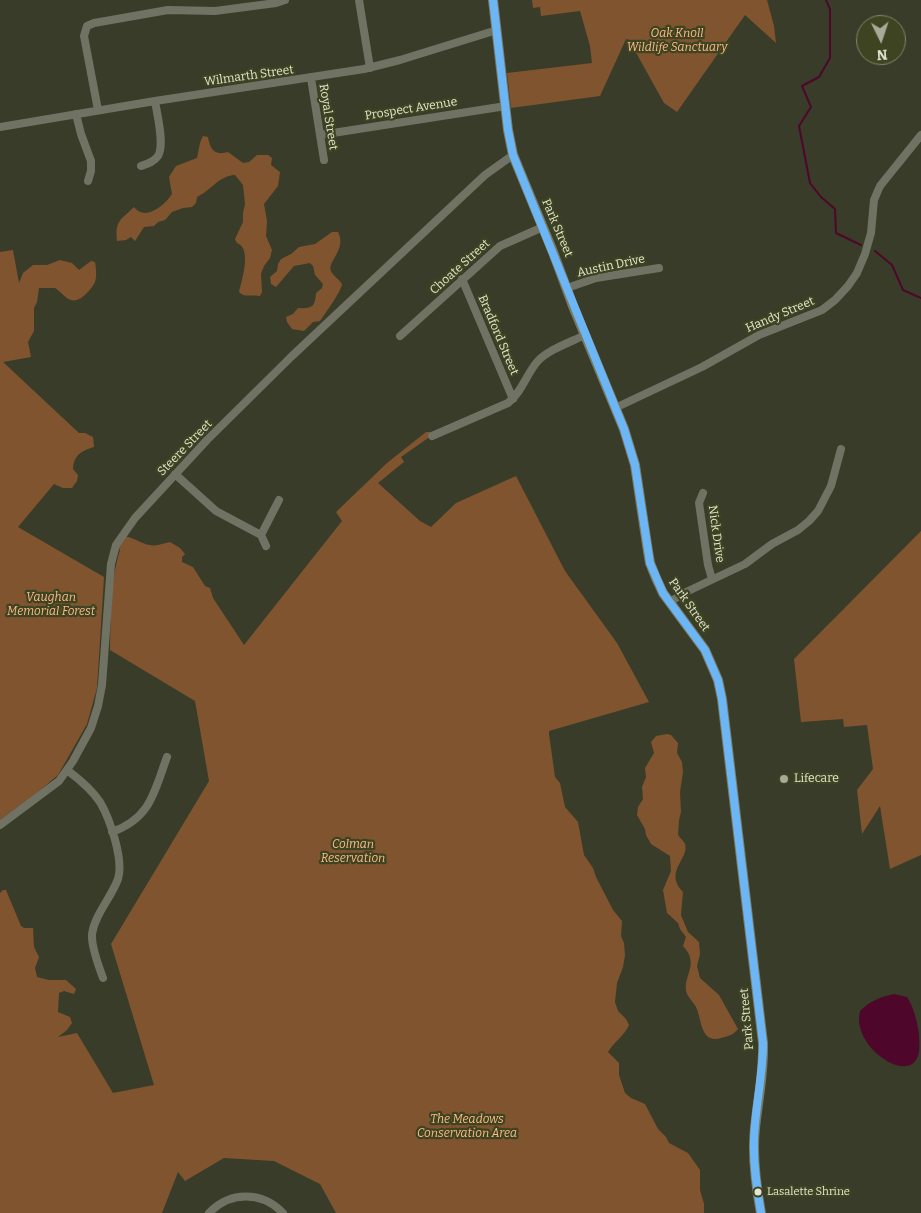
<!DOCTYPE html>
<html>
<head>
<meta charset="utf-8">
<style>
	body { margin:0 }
	#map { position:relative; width:921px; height:1213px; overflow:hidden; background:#393c29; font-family:Bitter,serif }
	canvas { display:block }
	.north { position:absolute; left:856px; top:15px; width:50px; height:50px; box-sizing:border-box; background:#3e4421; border:1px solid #808568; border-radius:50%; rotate:176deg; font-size:14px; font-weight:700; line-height:20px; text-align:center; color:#e2e6d2 }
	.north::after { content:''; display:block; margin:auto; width:18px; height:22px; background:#a7aa97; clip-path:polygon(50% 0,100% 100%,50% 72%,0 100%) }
</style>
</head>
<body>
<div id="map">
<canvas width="921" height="1213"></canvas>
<div class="north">N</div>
</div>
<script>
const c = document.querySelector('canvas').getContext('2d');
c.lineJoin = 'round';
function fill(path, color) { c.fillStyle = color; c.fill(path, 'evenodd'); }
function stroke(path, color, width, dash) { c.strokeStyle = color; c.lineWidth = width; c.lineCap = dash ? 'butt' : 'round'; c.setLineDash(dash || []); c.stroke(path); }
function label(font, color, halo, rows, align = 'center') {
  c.font = font + ' Bitter,serif'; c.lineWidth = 4.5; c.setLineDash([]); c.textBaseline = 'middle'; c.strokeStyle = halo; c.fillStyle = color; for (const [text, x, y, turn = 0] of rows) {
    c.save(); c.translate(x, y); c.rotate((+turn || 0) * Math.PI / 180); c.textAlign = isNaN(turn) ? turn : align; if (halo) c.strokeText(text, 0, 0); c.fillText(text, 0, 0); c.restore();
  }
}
const green = new Path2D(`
	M532,0h235l7,26 2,17 -31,-28 -68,97 -13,-9 -35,-63 -3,-1 -26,57 -89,12 -4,-35 85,-10 -2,-17 -10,-35 -39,5 -1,-9 -7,1z
	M203,136l5,1c2,12 6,19 20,15l15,11 6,-1 8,-7h11l4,3 -1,7 9,7 -2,14 -14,18 3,17 -1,15 6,14 -2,8 -6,8 -3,8 1,18 -2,4c-7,-2 -16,2 -21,-4 3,-12 13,-44 -2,-49l-2,-4 8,-17v-9l2,-9 -2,-19 -8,-10c-17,1 -23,15 -38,22l-1,6 -4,4 -9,1 -11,4 -7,8 -7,2 -4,4 -10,1 -9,14 -4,-4 -5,3 -9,1c-2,-21 3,-20 17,-34 11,15 31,-2 38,-13l-3,-17 7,-11 21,-8c2,-8 2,-15 6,-22z
	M332,232h6c9,18 -11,29 -7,39 2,5 8,8 11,13 -1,8 -16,28 -22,37l-7,1 -9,9 -12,-2 -5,-7 -1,-5 7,-3 5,-6c14,1 17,-1 18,-15l6,-5 1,-4 -8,-9 -2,-9 -3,-3 -16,3 -18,21 -5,-3 -1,-7 7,-6 1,-7 3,-5 10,-5 8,-7 16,-3z
	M13,250l6,33 4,-10 10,-8h14l13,-5 12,3 7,7 12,-9 4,1c1,6 2,14 0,20 -3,7 -15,21 -24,18 -5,-1 -11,-9 -16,-12h-16l-2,14 -3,6v23l-6,11 3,15 -28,5 76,71h6l8,4 1,10c-13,4 -20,8 -21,22l5,6 -1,6 -5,7h-9l-9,-4 -36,43 86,50 -7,111 -10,36 -29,51 -20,17 -38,28v-568z
	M426,432h4l1,4 -30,21 3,5 -26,21 42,38 11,6 25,-24 60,-27 49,95 52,72 32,59 -100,29v3l6,43 5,6 5,24 13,15 6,33 9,13 3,9 17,33 9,11 -1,15 3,7 1,12 -2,12 -6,16 -2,19 3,9 8,8 3,6c-5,11 -15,17 -21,27l11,11v12l6,18 6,5 14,6 13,25 8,8 3,6 19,10 12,17v20l4,14v9h-368l-16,-29 -46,-23 -50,-3 -39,23 -7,-9 -16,41h-162v-320l3,-3h3l15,36 3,2h9l1,19 5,10 -4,11 2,9 12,3h17l10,9 -2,5 -10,-3 -5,2 -1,19 12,5 2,6 -5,7 -9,7 19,-4 36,60 41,-8 -43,-141 98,-163 -14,-80 -85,-51c1,-32 0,-69 10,-100l-2,-4 4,-9c10,-2 18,7 28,8 7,2 13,-2 20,-3l10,6 5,6 -3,3v5l11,5 12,19 5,2 3,10 31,47 98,-124 -6,-9 51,-49z
	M921,531v324l-31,14 -10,-63 -18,28 -5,-44 16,-21 -6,-44 -23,2 -1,-8 -42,3 -7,-63z
	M667,734l4,1 7,8 -1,10 5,9 1,10 -3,20 1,20 -2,8 -1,15c2,3 6,6 7,9 5,14 -22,28 -2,48l-2,23 7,17 11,10 1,12 -3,12 3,12 19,17 19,34c-5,6 -9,7 -17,9 -21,6 -19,-19 -25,-31 -3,-5 -7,-9 -9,-13 -6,-17 14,-29 -4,-48l3,-9 -6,-8 -2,-6 -11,-10 -4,-23 8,-19 -1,-15 -19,-12 -5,-9 -1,-6 -8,-14 1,-8 5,-8 -1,-12 4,-10 -1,-9 9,-15 -3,-11 5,-6z`);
const water = new Path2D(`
	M894,994l13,3c7,11 10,24 12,37 0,9 2,18 -3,26 -13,21 -65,-15 -56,-49 10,-10 20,-14 34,-17z`);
const stream = new Path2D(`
	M826,0l4,9v49l-11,19 -17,9 9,21 -12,19 11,57 11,14 14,12 1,24 25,12
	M875,251l17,14 11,25 18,8`);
const minor = new Path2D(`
	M359,0l11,68
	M311,78l13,82
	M98,110l-14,-74 3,-10 7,-3 74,-13 47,1 61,-8 9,-3
	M76,114l5,20 10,27v10l-3,10
	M0,127l155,-26 209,-32 36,-9 97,-30
	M320,135l186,-29
	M141,166c6,-2 13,-4 17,-10 7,-11 -1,-42 -3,-55
	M462,279l51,120
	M567,288l29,-10 63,-10
	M400,336l100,-90 43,-19
	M615,408l87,-41 57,-32 63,-25 13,-10 13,-14 9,-13 8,-19 6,-21 3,-33 6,-14 41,-51
	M432,436l76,-33c14,-11 18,-28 29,-41 10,-12 34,-20 48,-27
	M175,474l41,37 45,24 5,11
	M703,493l-4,10 9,62 4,14
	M261,535l18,-35
	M670,602l14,-9 61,-29 27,-20 26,-14 11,-9 9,-10 13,-25 10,-37
	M67,770c12,9 25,20 33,32 10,17 24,58 18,77 -7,19 -23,35 -26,55 -1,13 7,33 11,44
	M0,825l59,-44 14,-20 18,-33 7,-22 4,-21 9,-121 5,-19 19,-27 72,-78 85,-84 193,-181 28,-20
	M112,832c39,-14 42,-40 55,-75
	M209,1213c21,-22 53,-22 74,0`);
const major = new Path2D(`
	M493,0l15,130 5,25 40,97 20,54 51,123 11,36 12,80 3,18 6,15 7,15 42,57 13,30 4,19 41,344c1,29 -5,56 -8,85 -3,27 1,58 6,85`);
const bus1 = new Path2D(`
	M493,0l15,130 5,25 111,274 11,36 15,98 13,30 42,57 13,30 4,19 41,344c0,33 -8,64 -9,97 -1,24 3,49 7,73`);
const markers = [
	[784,779,5,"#a7aa97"],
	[758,1192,4.5,"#e2e6d2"]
];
const busNames = [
	["Lasalette Shrine",767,1192]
];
const parkNames = [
	["Oak Knoll",677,34],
	["Wildlife Sanctuary",677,48],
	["Vaughan",51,598],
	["Memorial Forest",51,612],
	["Colman",353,845],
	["Reservation",353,859],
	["The Meadows",467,1120],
	["Conservation Area",467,1134]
];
const streetNames = [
	["Wilmarth Street",249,76,-8],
	["Prospect Avenue",411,109,-9],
	["Royal Street",328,117,81],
	["Park Street",557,228,67],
	["Austin Drive",611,266,-12],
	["Choate Street",460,267,-42],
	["Handy Street",780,315,-23],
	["Bradford Street",498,335,67],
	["Steere Street",185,448,-46],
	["Nick Drive",716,534,82],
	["Park Street",689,605,55],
	["Park Street",747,1019,-95]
];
const poiNames = [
	["Lifecare",794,779]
];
fill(green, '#80542f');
fill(water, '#4e072b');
stroke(stream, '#4e072b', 2);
stroke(minor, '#707363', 8);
stroke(major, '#777b65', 10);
stroke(bus1, '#6db6f5', 8);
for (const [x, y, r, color] of markers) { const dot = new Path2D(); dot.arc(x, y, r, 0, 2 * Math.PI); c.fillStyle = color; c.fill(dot); stroke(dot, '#3e4421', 2); }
label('11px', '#e2e6d2', '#3e4421', busNames, 'left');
label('italic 12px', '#feb987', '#3e4421', parkNames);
label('12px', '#e2e6d2', '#3e4421', streetNames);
label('12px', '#e2e6d2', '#3e4421', poiNames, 'left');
</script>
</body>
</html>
